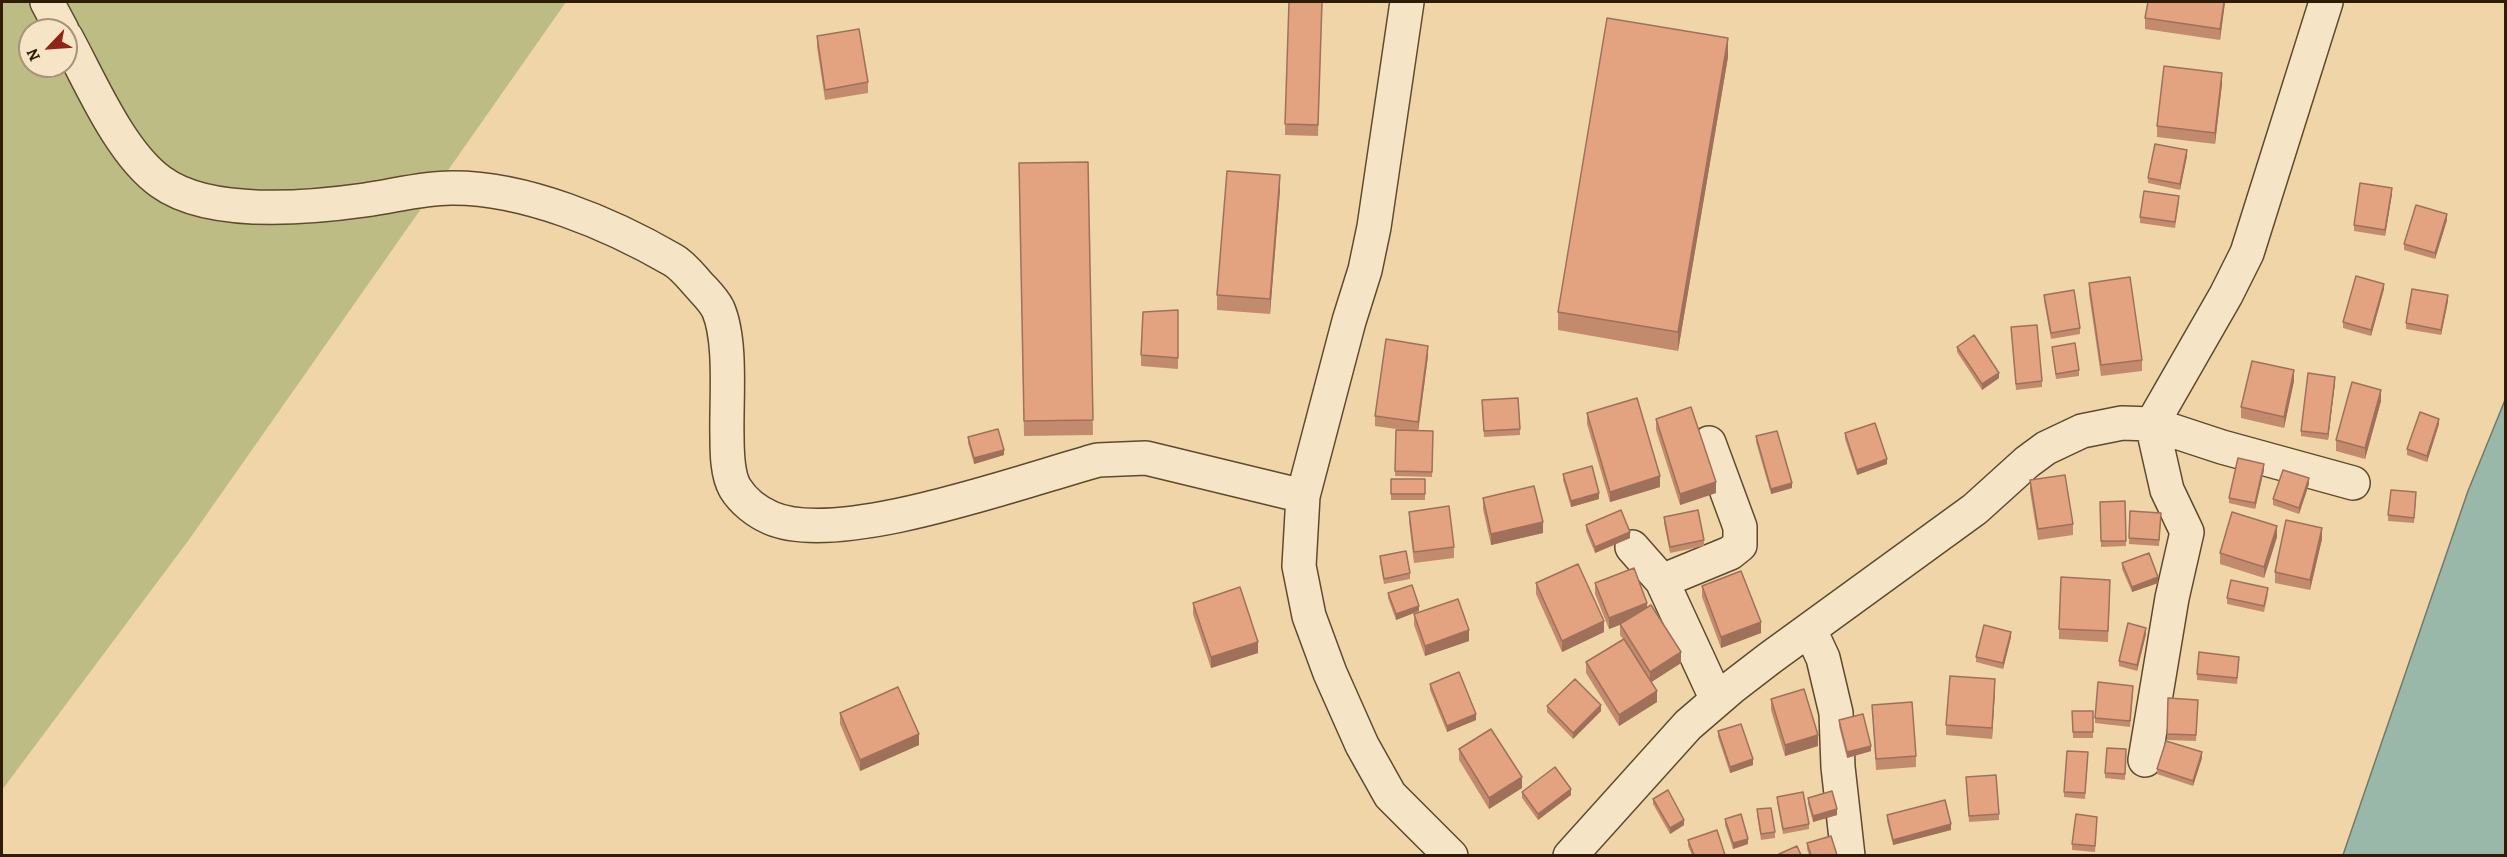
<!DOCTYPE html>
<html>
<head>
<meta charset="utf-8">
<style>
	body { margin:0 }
	#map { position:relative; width:2507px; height:857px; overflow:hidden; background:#efd5a7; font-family:Alegreya,serif }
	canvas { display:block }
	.frame { position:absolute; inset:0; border:3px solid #2e1d05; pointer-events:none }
	.north { position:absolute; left:18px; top:18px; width:60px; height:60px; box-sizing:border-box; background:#f5e4c6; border:2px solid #a59479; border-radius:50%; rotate:245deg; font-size:16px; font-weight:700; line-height:24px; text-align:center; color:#2e1d05 }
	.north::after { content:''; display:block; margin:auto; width:21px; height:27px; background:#8f2418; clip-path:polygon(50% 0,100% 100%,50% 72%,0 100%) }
</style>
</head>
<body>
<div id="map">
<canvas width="2507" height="857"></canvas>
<div class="frame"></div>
<div class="north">N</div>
</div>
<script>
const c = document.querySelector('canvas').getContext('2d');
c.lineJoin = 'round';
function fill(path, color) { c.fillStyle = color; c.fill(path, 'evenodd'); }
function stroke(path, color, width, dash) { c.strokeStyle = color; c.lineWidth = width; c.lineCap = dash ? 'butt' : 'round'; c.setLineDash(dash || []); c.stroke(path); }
const green = new Path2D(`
	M2,2h564l-378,539 -186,249zM30,30h36v36h-36z`);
const water = new Path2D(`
	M2505,400v455h-162l125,-364z`);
const minor = new Path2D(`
	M47,2l15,28
	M1407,2l-33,225 -9,43 -16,51 -46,175 -4,70 10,50 21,57 32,72 28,50 61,61
	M66,37c24,44 54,116 95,145 48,35 147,26 204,18 29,-4 57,-12 86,-12 73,-1 160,36 222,72 9,5 17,15 24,23 7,8 16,16 21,26 14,32 8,91 9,127 0,16 0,38 8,52 8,13 22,24 36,30 68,30 253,-38 327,-58l48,-2 157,38
	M1632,547l30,34 55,119
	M1662,581l68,-28 10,-8v-18l-31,-84
	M1810,630l13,28 13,55 2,54 10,89
	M2145,760l27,-162 15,-66 -20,-42 -15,-66 70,23 131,36
	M1570,856l118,-131 43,-37 39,-30 205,-149 52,-47 19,-14 36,-17 40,-8 30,1 74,-129 21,-42 79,-251`);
const wall = new Path2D(`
	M1322,2l-4,134 -33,-1v-11z
	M2148,2h77l-5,38 -75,-11v-11z
	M817,36l51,46v11l-43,7 -8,-53z
	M1728,57l-50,294 -120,-21v-18z
	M2222,84l-7,60 -58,-7v-11z
	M2187,156l-7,34 -32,-7v-5z
	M1088,162l5,273 -69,1 -5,-273z
	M1280,190l-10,124 -53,-4v-15z
	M2392,194l-7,42 -31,-5v-6z
	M2179,202l-4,26 -35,-5v-6z
	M2447,220l-12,39 -31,-9v-6z
	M2089,283l53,77v11l-41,5 -12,-82z
	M2384,289l-13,47 -28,-8v-6z
	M2044,295l36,33v6l-29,5 -7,-38z
	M2448,301l-7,34 -35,-6v-6z
	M1178,310v59l-37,-3v-11z
	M2011,327l31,54v6l-26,3z
	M1957,347l42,31 -17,12 -25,-38z
	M2052,347l27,23v6l-23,3z
	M1428,356l-10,75h15l-1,46 -37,-1 1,-46h7l-28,-4v-10z
	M2294,381l-10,47 -43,-10v-11z
	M2335,383l-7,57 -27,-4v-5z
	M2381,401l-16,58 -29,-8v-11z
	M1482,406l38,23v6l-36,2z
	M1587,413l73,74 -50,15 -23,-78z
	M1656,419l60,74 -36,12 -24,-75z
	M2439,424l-12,38 -20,-7v-6z
	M1845,433l42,31 -30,11 -12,-36z
	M1756,436l36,52 -21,6 -15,-52z
	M968,437l36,18 -30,9 -6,-21z
	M2264,470l-9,39 -26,-6v-5z
	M1563,474l36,25 -28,8 -8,-27z
	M1391,479h34v21h-34z
	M2030,480l43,44v11l-35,5 -8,-49z
	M2309,484l-10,30 -26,-9v-6z
	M1483,498l60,35 -52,12 -8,-36z
	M2416,498l-2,25 -26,-2v-6z
	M2125,501l1,45 -25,1 -1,-45z
	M1409,512l45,35v11l-40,5 -5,-41z
	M1664,517l40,23v6l-34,7 -6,-30z
	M2161,519l-2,27 -30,-2v-6z
	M1586,525l44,13 -35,15 -9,-22z
	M2277,537l-13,41 -44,-14v-11z
	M2322,539l-12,51 -35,-7v-11z
	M1380,556l30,17v6l-26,5 -4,-22z
	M2122,563l36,20 -26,9 -10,-23z
	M1536,583l68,49 -42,20 -26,-58z
	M1595,583l52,24 34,56 -30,19 6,20 -38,24 -33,-53v-11l37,-23 -3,-4v-10l-11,4 -14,-35z
	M1702,586l59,47 -40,15 -19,-51z
	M2110,590l-2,52 -49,-3v-10z
	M1388,593l31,18 -23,9 -8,-22z
	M2268,594l-4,18 -37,-8v-6z
	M1193,603l65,50 -47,15 -18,-54z
	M1414,614l55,27 -44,15 -11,-31z
	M2146,634l-9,37 -18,-5v-5z
	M2011,637l-8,32 -27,-7v-5z
	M2239,663l-2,21 -40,-4v-6z
	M1430,684l46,36 -29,12 -17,-42z
	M1995,690l-3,49 -46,-4v-10z
	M2133,691l-3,36 -35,-4v-5z
	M1771,699l47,47 -33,10 -14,-46z
	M2198,700l-2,41 -29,-1v-6z
	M1872,705l44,51v11l-40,3z
	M1547,706l54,5 -28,28 -26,-27z
	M2072,711h21v27h-20z
	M840,713l79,32 -59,26 -20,-47z
	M1839,720l32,31 -24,7 -8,-32z
	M1718,731l35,34 -23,8 -12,-36z
	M1459,749l63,39 -33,21 -30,-49z
	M2126,749l-1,31 -20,-2v-5z
	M2088,758l-3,41 -21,-2v-5z
	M2202,758l-9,28 -36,-12v-5z
	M1966,777l33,37v6l-30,2z
	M1522,792l49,3 -33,25 -16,-22z
	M1777,797l32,27v5l-26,5 -6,-32z
	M1808,798l29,17 -24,7 -5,-18z
	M1653,799l31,26 -14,9 -17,-30z
	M1757,809l18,23v6l-14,2 -4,-25z
	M1887,815l64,15 -58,15 -6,-24z
	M1725,819l23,25 -15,5 -8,-24z
	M2097,822l-2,30 -23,-2v-6z
	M1688,840l37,15h-33l-4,-9z
	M1807,843l30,12h-28l-2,-6z`);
const shadedWall = new Path2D(`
	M2224,2h1l-5,38v-11z
	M1728,38v19l-50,294v-19z
	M2222,73v11l-7,60v-11z
	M2187,150v6l-7,34v-6z
	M1280,175v15l-10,124v-15z
	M2392,188v6l-7,42v-6z
	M2447,214v6l-12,39v-6z
	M2384,284v5l-13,47v-6z
	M2448,295v6l-7,34v-5z
	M1428,346v10l-10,76v-10z
	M2294,370v11l-10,47v-11z
	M1999,373v5l-17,12v-6z
	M2335,377v6l-7,57v-6z
	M2381,390v11l-16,58v-11z
	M2439,419v5l-12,38v-6z
	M1004,450v5l-30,9v-6z
	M1887,459v5l-30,11v-5z
	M2264,464v6l-9,39v-6z
	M1660,476v11l-50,15v-10z
	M2309,478v6l-10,30v-6z
	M1716,482v11l-36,12v-11z
	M1792,483v5l-21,6v-5z
	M1599,493v6l-28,8v-6z
	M1543,522v11l-52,12v-11z
	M2277,526v11l-13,41v-11z
	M2322,528v11l-12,51v-10z
	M1630,532v6l-35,15v-6z
	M2158,577v6l-26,9v-5z
	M1647,603v11l-38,15v-11z
	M1419,606v5l-23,9v-6z
	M1604,621v11l-42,20v-11z
	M1761,622v11l-40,15v-11z
	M2146,628v6l-9,37v-6z
	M1469,630v11l-44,15v-10z
	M2011,632v5l-8,32v-6z
	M1258,642v11l-47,15v-11z
	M1681,652v11l-31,20v-11z
	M1995,679v11l-3,49v-11z
	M1657,691v11l-38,24v-11z
	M1601,705v6l-28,28v-6z
	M1476,714v6l-29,12v-6z
	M919,734v11l-59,26v-11z
	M1818,735v11l-33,10v-11z
	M1871,746v5l-24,7v-6z
	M2202,752v6l-9,28v-5z
	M1753,759v6l-23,8v-6z
	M1522,777v11l-33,21v-11z
	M1571,789v6l-33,25v-6z
	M1837,809v6l-24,7v-6z
	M1684,820v5l-14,9v-6z
	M1951,824v6l-58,15v-5z
	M1748,839v5l-15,5v-6z`);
const building = new Path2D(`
	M1289,2h33l-4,123 -33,-1z
	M2148,2h76l-4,27 -75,-11z
	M1607,18l121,20 -50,294 -120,-20z
	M859,29l9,53 -43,8 -8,-54z
	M2164,66l58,7 -7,60 -58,-7z
	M2155,144l32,6 -7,34 -32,-6z
	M1088,162l5,258 -69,1 -5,-258z
	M1227,171l53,4 -10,124 -53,-4z
	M2360,183l32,5 -7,42 -31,-5z
	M2144,191l35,5 -4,26 -35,-5z
	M2416,205l31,9 -12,39 -31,-9z
	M2356,276l28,8 -13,46 -28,-8z
	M2130,277l12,83 -41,5 -12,-82z
	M2412,289l36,6 -7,35 -35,-7z
	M2074,290l6,38 -29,5 -7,-38z
	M1178,310v48l-37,-3 2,-43z
	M2037,325l5,56 -26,3 -5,-57z
	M1974,335l25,38 -17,11 -25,-37z
	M1386,339l42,7 -10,76 -43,-6z
	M2075,343l4,27 -23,4 -4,-27z
	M2252,361l42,9 -10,47 -43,-10z
	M2308,373l27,4 -7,57 -27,-3z
	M2352,382l29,8 -16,58 -29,-8z
	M1518,398l2,31 -36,2 -2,-31z
	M1637,398l23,78 -50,16 -23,-79z
	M1691,407l25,75 -36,12 -24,-75z
	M2420,412l19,7 -12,37 -20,-7z
	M1875,423l12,36 -30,11 -12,-37z
	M998,429l6,21 -30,8 -6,-21z
	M1396,430l37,1 -1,41 -37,-1z
	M1777,431l15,52 -21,6 -15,-53z
	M2238,458l26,6 -9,39 -26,-5z
	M1592,466l7,27 -28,8 -8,-27z
	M2283,470l26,8 -10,30 -26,-9z
	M2065,475l8,49 -35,5 -8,-49z
	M1391,479h34v15h-34z
	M1534,486l9,36 -52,12 -8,-36z
	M2391,490l25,2 -2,26 -26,-3z
	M2125,501l1,40h-25l-1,-39z
	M1449,506l5,41 -40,5 -5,-40z
	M1621,510l9,22 -35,15 -9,-22z
	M1698,510l6,30 -34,7 -6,-30z
	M2130,511l31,2 -2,27 -30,-2z
	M2232,512l45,14 -13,41 -44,-14z
	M2286,520l36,8 -12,52 -35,-8z
	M1406,551l4,22 -26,6 -4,-23z
	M2149,553l9,24 -26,10 -10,-24z
	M1578,564l26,57 -42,20 -26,-58z
	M1634,568l13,35 -38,15 -14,-35z
	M1741,571l20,51 -40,15 -19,-51z
	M2061,577l49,3 -2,51 -49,-2z
	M2231,580l37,8 -4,18 -37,-8z
	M1412,585l7,21 -23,8 -8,-21z
	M1240,587l18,55 -47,15 -18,-54z
	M1458,599l11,31 -44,16 -11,-32z
	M1651,605l30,47 -31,20 -30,-48z
	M2128,623l18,5 -9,37 -18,-4z
	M1984,625l27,7 -8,31 -27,-6z
	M1624,639l33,52 -38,24 -33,-53z
	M2199,652l40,5 -2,21 -40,-4z
	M1459,672l17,42 -29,12 -17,-42z
	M1950,676l45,3 -3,49 -46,-3z
	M1575,679l26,26 -28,28 -26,-27z
	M2098,682l35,4 -3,35 -35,-3z
	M898,687l21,47 -59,26 -20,-47z
	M1804,689l14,46 -33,10 -14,-46z
	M2168,698l30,2 -2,35 -29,-1z
	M1912,702l4,54 -40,3 -4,-54z
	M2072,711h21v21h-20z
	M1863,714l8,32 -24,6 -8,-32z
	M1741,724l12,35 -23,8 -12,-36z
	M1491,729l31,48 -33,21 -30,-49z
	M2166,741l36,11 -9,29 -36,-12z
	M2107,748l19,1 -1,25 -20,-1z
	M2067,751l21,1 -3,41 -21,-1z
	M1555,767l16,22 -33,25 -16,-22z
	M1996,775l3,39 -30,2 -3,-39z
	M1668,790l16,30 -14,8 -17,-29z
	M1832,791l5,18 -24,7 -5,-18z
	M1803,792l6,32 -26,5 -6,-32z
	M1945,800l6,24 -58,16 -6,-25z
	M1771,808l4,24 -14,2 -4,-25z
	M1741,814l7,25 -15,4 -8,-24z
	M2076,814l21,3 -2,29 -23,-2z
	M1717,830l8,25h-31l-6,-15z
	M1831,836l6,19h-26l-4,-12z
	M1797,846l4,9h-21l-1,-1z`);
fill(green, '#bdbc84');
fill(water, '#9ab8aa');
stroke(water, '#6f7a68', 1.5);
stroke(minor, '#5e4b2e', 36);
stroke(minor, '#f5e4c6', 33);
fill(wall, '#c38b6e');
fill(shadedWall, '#9f715a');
fill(building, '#e3a280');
stroke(building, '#9f715a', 1.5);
</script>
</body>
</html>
